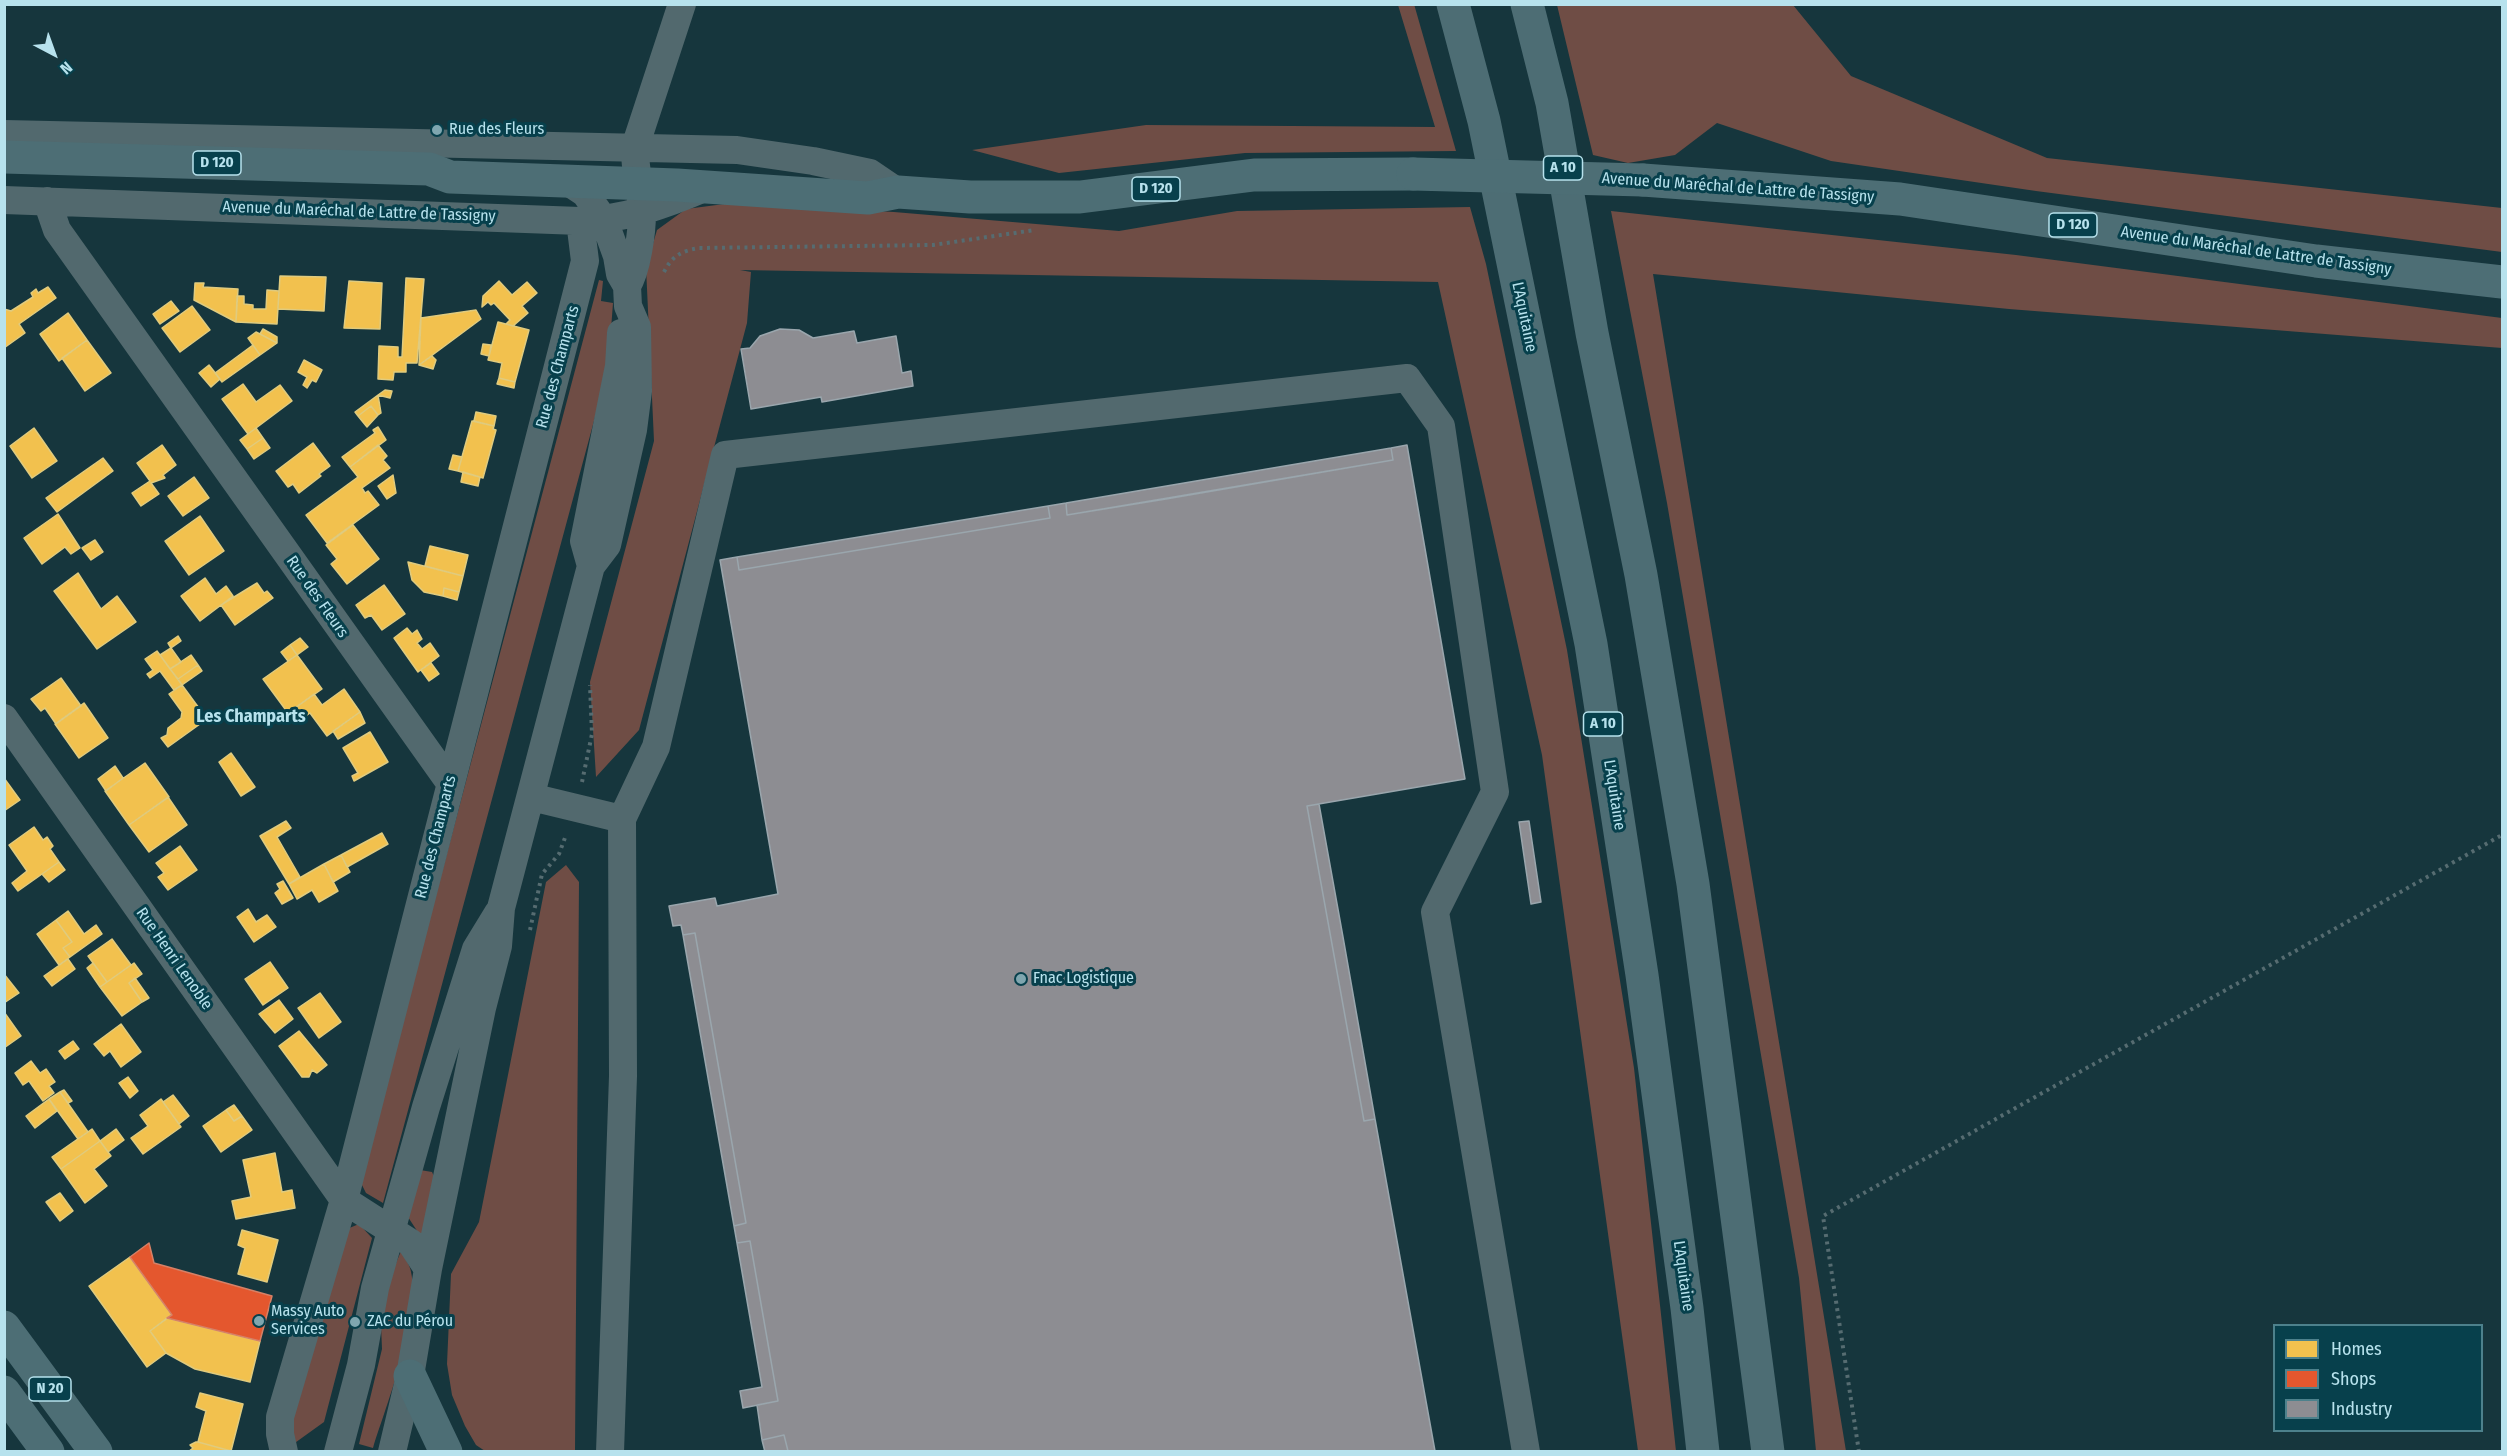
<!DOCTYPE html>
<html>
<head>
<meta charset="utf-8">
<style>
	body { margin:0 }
	#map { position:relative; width:2507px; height:1456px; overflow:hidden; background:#16363d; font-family:"Fira Sans Condensed",sans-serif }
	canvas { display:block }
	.frame { position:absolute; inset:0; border:6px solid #b7e2ed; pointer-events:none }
	.legend { position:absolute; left:2273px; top:1324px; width:210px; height:108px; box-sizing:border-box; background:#07404c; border:2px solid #4d818c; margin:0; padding:8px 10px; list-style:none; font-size:18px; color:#b7e2ed }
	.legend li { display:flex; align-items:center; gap:12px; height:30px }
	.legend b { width:30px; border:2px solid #4d818c }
	.north { position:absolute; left:24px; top:24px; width:60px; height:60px; -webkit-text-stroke:4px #07404c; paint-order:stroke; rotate:139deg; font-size:16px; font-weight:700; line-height:24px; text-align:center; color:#b7e2ed }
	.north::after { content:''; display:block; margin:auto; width:21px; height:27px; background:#b7e2ed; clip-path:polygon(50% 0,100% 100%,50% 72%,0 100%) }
</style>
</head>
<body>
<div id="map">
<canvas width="2507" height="1456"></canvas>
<div class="frame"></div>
<ul class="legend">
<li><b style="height:16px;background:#f2c14e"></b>Homes</li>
<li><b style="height:16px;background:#e4572e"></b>Shops</li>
<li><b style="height:16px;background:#8d8d92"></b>Industry</li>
</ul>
<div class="north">N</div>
</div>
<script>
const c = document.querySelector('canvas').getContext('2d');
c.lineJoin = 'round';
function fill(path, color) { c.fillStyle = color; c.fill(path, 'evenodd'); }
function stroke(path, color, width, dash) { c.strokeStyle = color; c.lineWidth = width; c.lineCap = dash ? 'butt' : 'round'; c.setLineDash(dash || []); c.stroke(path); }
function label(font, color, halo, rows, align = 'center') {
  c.font = font + ' "Fira Sans Condensed",sans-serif'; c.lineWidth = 6; c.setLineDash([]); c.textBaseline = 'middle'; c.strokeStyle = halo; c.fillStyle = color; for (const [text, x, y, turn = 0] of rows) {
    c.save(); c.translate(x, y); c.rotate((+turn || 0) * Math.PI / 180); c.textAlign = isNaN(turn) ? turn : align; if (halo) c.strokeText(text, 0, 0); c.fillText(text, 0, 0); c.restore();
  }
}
const green = new Path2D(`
	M1414,4l42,147 -211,2 -186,20 -87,-23 174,-25 289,2 -37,-122z
	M1557,5h236l58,71 196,82 455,50v44l-466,-61 -205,-30 -114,-38 -42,32 -47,8 -35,-8z
	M732,203l162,9 225,19 118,-20 233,-4 16,57 81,386 67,418 42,383h-38l-96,-696 -104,-473 -698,-12 11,2 -4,51 -108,407 -43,47 -6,-95 64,-241 -8,-174 11,-37 29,-21z
	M1611,211l405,44 486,63v30l-493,-39 -356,-35 193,1177h-30l-17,-173 -132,-775z
	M599,280l4,1 -2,20 12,2 -5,66 -225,834 -17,-10 -6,-12z
	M566,865l13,17 -4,569h-90l-9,-6 -11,-19 -13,-31 -5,-31 4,-90 28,-52 67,-340z
	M420,1170l12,2 5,11 -12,60 -17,-26z
	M359,1224l13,14 -48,184 -32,23 -5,-17 60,-199z
	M401,1251c3,6 9,14 10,21 10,45 -24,131 -38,176l-14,-4 23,-95 -2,-47z`);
const homes = new Path2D(`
	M280,276l46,1 -2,34 -46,-2z
	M406,278l18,1 -7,84h-11v9h-12l-1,8 -15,-1 1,-33 19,1v10h4z
	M349,281l33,2 -2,46 -36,-1z
	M499,281l13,14 15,-13 10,11 -15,13 6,7 -15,13 -7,-2 4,-4 -16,-17 -3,2 -3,-3 -6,5 1,-11z
	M195,283h9l-1,4 35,2 -2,33 -42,-22z
	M48,287l8,11 -37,26 6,9 -21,15v-39l7,2 22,-14 -2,-4 5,-4 2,4z
	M267,290l12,1 -2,33 -41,-2 1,-26h7v8l9,1v4h13z
	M171,301l8,10 -19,13 -7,-10z
	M192,306l18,24 -30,22 -18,-24z
	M476,310l5,9 -62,46 2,-47z
	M68,313l19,27 -28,21 -19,-27z
	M498,322l31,8 -14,52 -16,-4 3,-15 -14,-3z
	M263,329l14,8v6l-17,-9z
	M256,332l4,2 17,9 -17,12 -12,-17z
	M87,340l24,33 -26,18 -23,-33z
	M483,344l8,1 -2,11 -8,-2z
	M253,345l7,10 -38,27 -7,-9z
	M432,356l4,4 -3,9 -14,-4z
	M304,360l18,10 -6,12 -4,-2 -5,8 -4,-3 4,-8 -9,-5z
	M209,365l11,14 -9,8 -12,-14z
	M499,378l16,4 -1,6 -17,-4z
	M243,384l13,18 24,-17 12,16 -44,33 -26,-35z
	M385,390l7,1 -2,7 -12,-3z
	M378,395l3,18 -3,2 -7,-9 -13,10 -3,-4z
	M371,406l7,9 -11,12 -9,-11z
	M476,412l20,4 -2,10 -20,-5z
	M472,421l22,5 -1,3 3,1 -13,48 -25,-7z
	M378,427l8,13 -36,27 -8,-10 33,-24 -2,-3z
	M34,428l23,33 -25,17 -22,-32z
	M256,428l7,10 -16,11 -7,-9z
	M263,438l7,10 -16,11 -7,-10z
	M313,443l17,23 -11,8 2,2 -22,17 -6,-9 -5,3 -12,-16z
	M162,445l14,20 -13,10 2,3 -14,5 8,11 -18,12 -9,-13 18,-12 -13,-18z
	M378,445l9,11 -4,4 7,8 -28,20 3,5 3,-2 11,14 -52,38 -21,-28 52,-38 -8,-10z
	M453,455l9,2 -4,14 -9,-2z
	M103,458l10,13 -56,41 -11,-14z
	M463,472l17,5 -2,9 -17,-4z
	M393,475l3,18 -9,6 -9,-13z
	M194,477l15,21 -26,18 -15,-20z
	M58,514l22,34 -9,6 -6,-7 -23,17 -18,-26z
	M200,516l24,35 -35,24 -24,-34z
	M353,525l26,34 -32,25 -16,-20 6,-5 -11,-14z
	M95,540l8,12 -12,8 -9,-12z
	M430,546l38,9 -5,21 -38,-10z
	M408,562l55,14 -4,16 -15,-4 -1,8 -19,-4 -12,-12z
	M78,573l23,36 16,-13 19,26 -39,27 -43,-58z
	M205,578l11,16 10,-8 7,10 -33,25 -19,-25z
	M257,583l7,10 3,-2 6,7 -38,27 -14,-20z
	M384,585l21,29 -23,16 -11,-15 -6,3 -9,-13z
	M444,588l15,4 -2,8 -14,-4z
	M407,628l5,6 5,-4 5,9 -5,4 5,6 8,-6 9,13 -21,16 -24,-34z
	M178,636l3,5 -10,7 -3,-5z
	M300,638l8,9 -11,8 -7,-10z
	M290,645l7,10 -9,6 -7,-9z
	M171,648l10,14 -11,7 -10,-14z
	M157,651l25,34 -8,5 -14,-19 -10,7 -3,-4 6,-4 -8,-11z
	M191,655l7,10 -20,14 -8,-10z
	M297,655l25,34 -34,24 -25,-34z
	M431,663l8,11 -10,7 -8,-11z
	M198,665l4,6 -20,14 -4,-6z
	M61,678l20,28 -25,18 -11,-16 -4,3 -10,-12z
	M182,685l25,34 -39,28 -7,-9 6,-3 1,-7 13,-10 1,-6 -13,-18z
	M344,689l16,23 -33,24 -17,-23 -10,7 -8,-10 22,-16 8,11z
	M84,703l24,35 -29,20 -24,-34z
	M360,712l5,11 -27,16 -5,-8z
	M370,732l18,30 -34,19 -2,-5 6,-3 -15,-25z
	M231,753l24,34 -14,9 -22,-34z
	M145,763l24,34 -40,28 -24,-34z
	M115,766l8,12 -17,13 -8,-12z
	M4,778l16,22 -16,11z
	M168,797l19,28 -38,27 -20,-27z
	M286,821l5,7 -14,9 23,40 -11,7 -29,-48z
	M34,827l9,13 4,-3 6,9 -3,3 9,13 -41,29 -6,-8 15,-12 -18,-26z
	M382,833l6,11 -41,23 -6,-12z
	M180,846l17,24 -29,20 -10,-13 6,-4 -8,-10z
	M341,855l9,17 -17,10 -9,-18z
	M59,862l6,8 -16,12 -7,-8z
	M324,864l14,27 -19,11 -7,-12 -15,9 -8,-15z
	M283,881l10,17 -11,6 -7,-11 5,-4 -3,-5z
	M248,909l8,13 11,-7 9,12 -22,15 -17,-25z
	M68,911l16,23 12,-9 6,9 -32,23 -7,-9 9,-6 -16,-22z
	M56,920l16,22 -9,6 7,9 -11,8 -22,-31z
	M112,939l19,26 -24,17 -19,-26z
	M68,959l7,10 -23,17 -8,-10z
	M270,962l18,26 -25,17 -18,-26z
	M93,963l14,19 -7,5 -13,-19z
	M134,963l8,11 -13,9 13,19 -20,14 -22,-29z
	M4,974l15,19 -15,10z
	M135,978l14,20 -7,4 -13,-19z
	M320,993l21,29 -22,16 -21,-30z
	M279,1000l14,19 -18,14 -16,-19z
	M4,1012l17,24 -17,12z
	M121,1024l20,28 -20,15 -11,-16 -6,5 -10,-12z
	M299,1031l28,34 -10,8 -5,-3 -3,7h-7l-23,-31z
	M73,1041l6,8 -14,10 -6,-8z
	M31,1061l9,12 6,-4 9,13 -6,4 5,7 -11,8 -14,-20 -6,4 -8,-12z
	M128,1077l10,14 -8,7 -11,-15z
	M64,1090l8,11 -4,2 -8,-11z
	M60,1092l28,40 -10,7 -29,-40z
	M173,1095l16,21 -10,8 -16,-22z
	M49,1099l8,12 -22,17 -9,-12z
	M161,1099l20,28 -38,27 -12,-16 17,-12 -8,-11z
	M234,1105l8,11 -8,5 -8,-11z
	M226,1110l8,11 8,-5 10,14 -31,22 -18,-26z
	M92,1129l8,12 -39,28 -9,-12z
	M116,1129l8,11 -16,12 -8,-11z
	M100,1141l11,15 -17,13 13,17 -22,17 -24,-34z
	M275,1153l7,39 10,-2 3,18 -59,11 -4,-18 19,-4 -8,-37z
	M60,1193l13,18 -13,10 -14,-19z
	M242,1230l36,10 -11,42 -29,-8 7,-26 -7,-3z
	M130,1257l42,58 -22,16 16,22 -19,14 -58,-81z
	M167,1318l93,23 -10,41 -55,-13 -29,-16 -16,-22z
	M200,1393l43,11 -12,47 -33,-9 8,-31 -10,-4z
	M196,1442h2l33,9 -43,1 5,-4 -3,-3z`);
const shops = new Path2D(`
	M149,1243l5,20 118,33 -12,45 -93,-23 5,-3 -42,-58z`);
const industry = new Path2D(`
	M780,329l19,1 14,8 41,-7 3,12 39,-7 6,37 9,-2 2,15 -91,16 -1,-5 -70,12 -10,-60 9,-1 10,-12z
	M1407,445l58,334 -158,27 57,315 11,-2 60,332 -651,1 4,-1 -4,-16 -22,5 -5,-35 21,-4 -28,-160 -13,2 -3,-17 12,-3 -51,-290 -12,2 -2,-10 -8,1 -4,-20 46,-8 2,8 61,-12 -58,-334 17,-3 2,13 311,-52 -2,-12 18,-3 1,12 99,-16 227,-39 -2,-12z
	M1391,448l2,12 -326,55 -1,-12z
	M1048,506l2,12 -311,52 -2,-13z
	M1319,804l24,133 32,182 -11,2 -57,-315z
	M1529,821l12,81 -10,2 -12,-82z
	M695,933l51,290 -12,3 -51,-291z
	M750,1241l28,160 -35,7 -3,-17 22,-4 -25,-144z
	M784,1435l4,16 -23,1 -3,-12z`);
const path = new Path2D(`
	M664,272c8,-16 17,-21 35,-24l234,-3 102,-15
	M582,782l10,-48 -2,-49
	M530,930l12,-56 17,-20 7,-19
	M1859,1452l-36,-236 679,-381`);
const minor = new Path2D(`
	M4,134l733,16 76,11 57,12 28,19
	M4,200l576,21c46,-2 85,-16 127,-34
	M47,201l10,29 393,553
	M627,286c10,-16 15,-54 15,-73 0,-22 -8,-43 -7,-66l47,-143
	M591,566l-7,-25 35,-175 2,-33
	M4,718l340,482 67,43 17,26
	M531,797l91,22
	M284,1452l-4,-18v-17l64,-217 241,-939 -5,-40
	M338,1452l23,-87 14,-77 51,-181 50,-158 22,-36
	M392,1452l18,-76 18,-107 54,-261 16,-62 3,-38 90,-342 16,-21 26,-115 5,-39 -1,-64 -9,-21 -1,-20 -7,-12 -3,-18 -13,-36 -19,-27 -18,-12
	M610,1452l13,-376 -1,-257 34,-72 69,-292 682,-77 34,48 54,366 -60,120 91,540`);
const major = new Path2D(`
	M4,157l425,12 21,8 227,8 191,13 30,-6 72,5h110l174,-22 159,-1
	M1643,180l257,19 416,62 186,21
	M4,1327l92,125
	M410,1376l36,76
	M4,1392l44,60`);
const highway = new Path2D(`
	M1453,4l31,117 107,523 51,331 45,333 16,144
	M1527,4l25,99 40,230 49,242 52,309 75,568`);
const majorBridge = new Path2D(`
	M1413,174l230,6`);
const markers = [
	[437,130,6,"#7fa6af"],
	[1021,979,6,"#7fa6af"],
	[259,1321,6,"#7fa6af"],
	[355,1322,6,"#7fa6af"]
];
const shields = [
	[217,163,48],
	[1563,168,39],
	[1156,189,48],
	[2073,225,48],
	[1603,724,39],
	[50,1389,42]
];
const shieldNames = [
	["D 120",217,163],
	["A 10",1563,168],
	["D 120",1156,189],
	["D 120",2073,225],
	["A 10",1603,724],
	["N 20",50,1389]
];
const poiNames = [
	["Rue des Fleurs",449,130],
	["Fnac Logistique",1033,979],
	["Massy Auto",271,1312],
	["Services",271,1330],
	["ZAC du Pérou",367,1322]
];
const streetNames = [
	["Avenue du Maréchal de Lattre de Tassigny",1738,188,4],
	["Avenue du Maréchal de Lattre de Tassigny",359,212,2],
	["Avenue du Maréchal de Lattre de Tassigny",2256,251,8],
	["L'Aquitaine",1524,317,78],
	["Rue des Champarts",558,367,-75],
	["Rue des Fleurs",317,597,55],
	["L'Aquitaine",1614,795,81],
	["Rue des Champarts",436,837,-76],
	["Rue Henri Lenoble",174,959,55],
	["L'Aquitaine",1683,1276,82]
];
const neighbourhoodNames = [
	["Les Champarts",251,717]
];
fill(green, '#6f4d45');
fill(homes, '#f2c14e');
stroke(homes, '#e0cb7e', 1.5);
fill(shops, '#e4572e');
stroke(shops, '#d68167', 1.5);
fill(industry, '#8d8d92');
stroke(industry, '#9aa6ad', 1.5);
stroke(path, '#566c71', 4, [3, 4.5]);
stroke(minor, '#52696e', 28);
stroke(major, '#4d6e75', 33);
stroke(highway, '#4d6d74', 33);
stroke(majorBridge, '#4d6e75', 33);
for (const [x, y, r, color] of markers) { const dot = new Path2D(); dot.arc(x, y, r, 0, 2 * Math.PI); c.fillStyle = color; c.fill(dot); stroke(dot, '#07404c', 2); }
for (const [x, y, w] of shields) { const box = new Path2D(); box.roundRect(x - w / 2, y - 12, w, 24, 4.5); c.fillStyle = '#07404c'; c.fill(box); stroke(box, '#b7e2ed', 1.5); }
label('bold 15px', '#b7e2ed', null, shieldNames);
label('16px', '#b7e2ed', '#07404c', poiNames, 'left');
label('16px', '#b7e2ed', '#07404c', streetNames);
label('bold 18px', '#b7e2ed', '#07404c', neighbourhoodNames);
</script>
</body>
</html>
